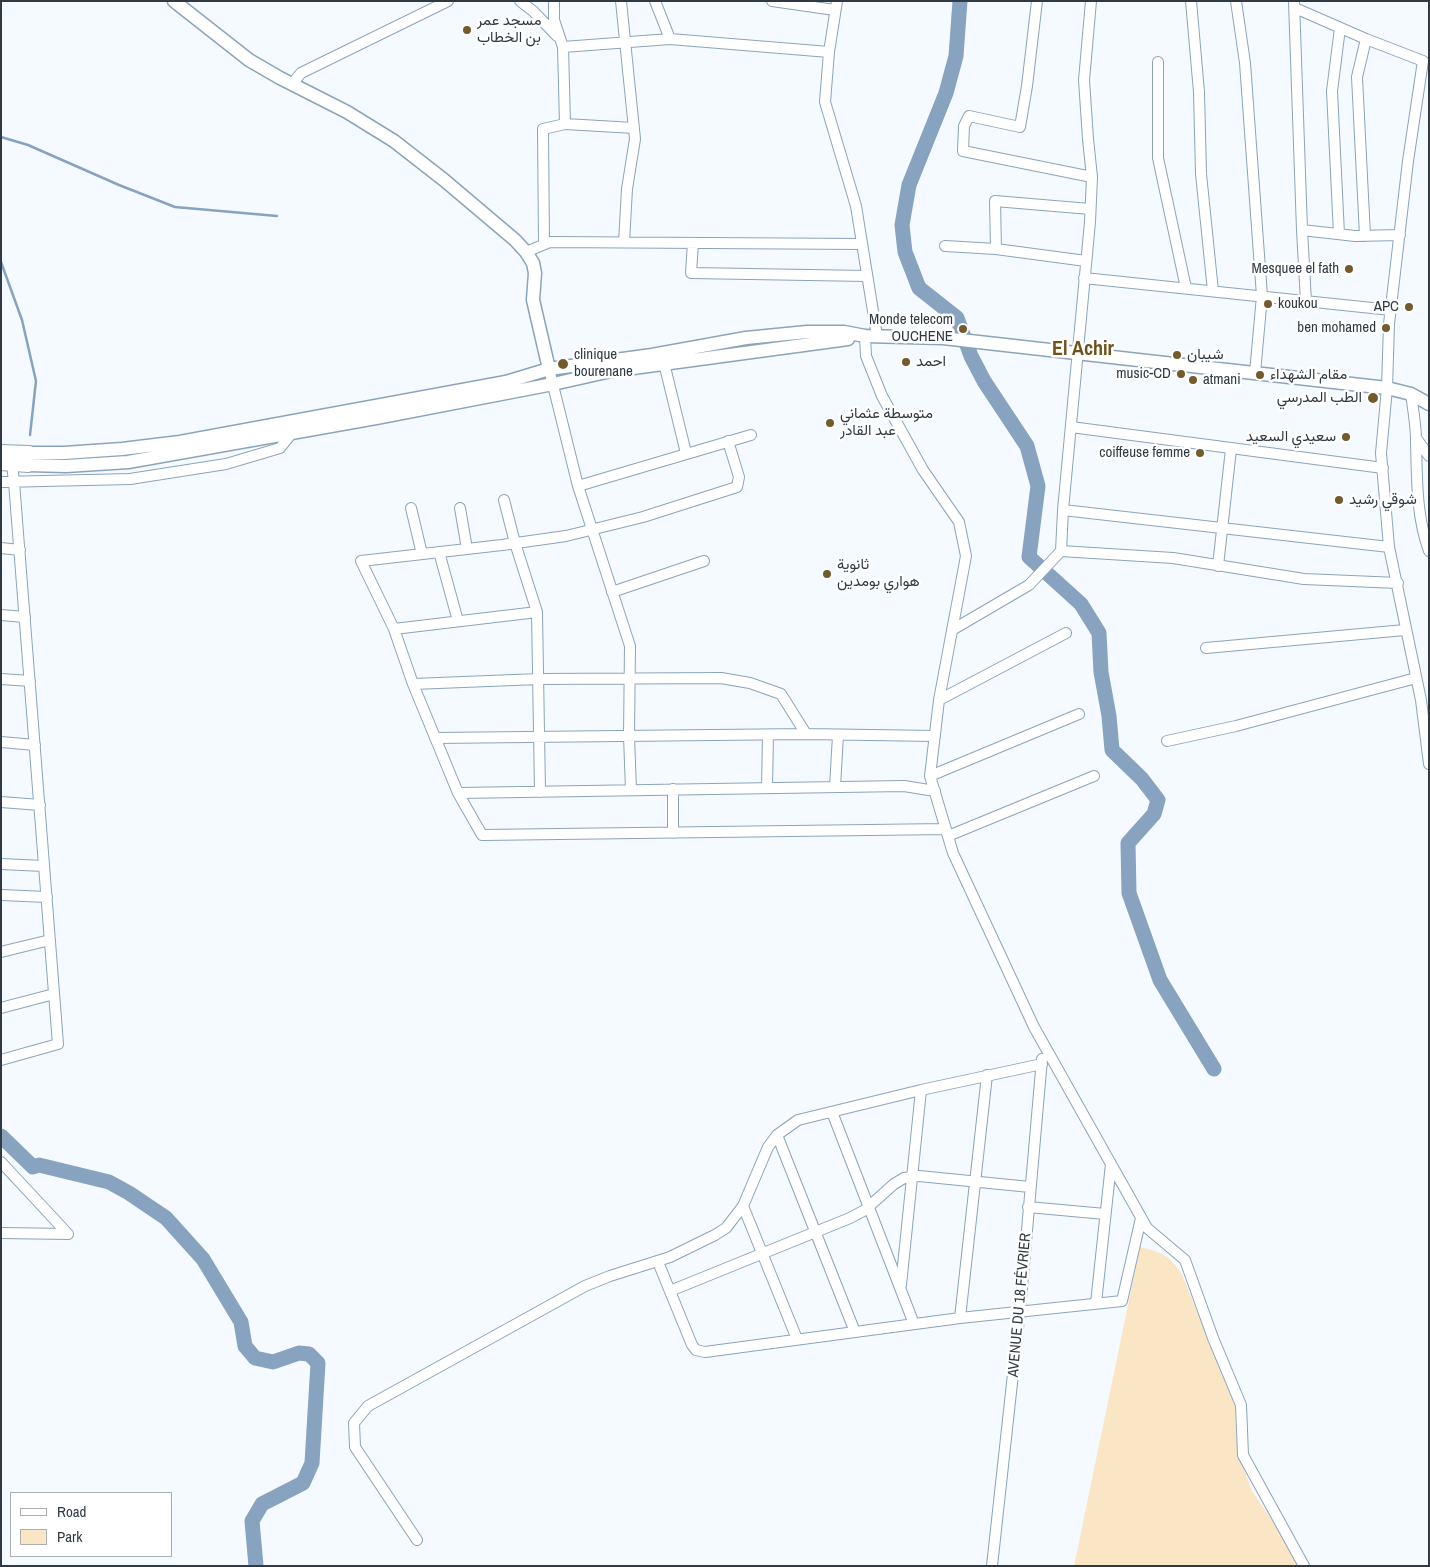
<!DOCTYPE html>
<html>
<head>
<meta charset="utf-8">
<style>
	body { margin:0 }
	#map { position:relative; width:1430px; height:1567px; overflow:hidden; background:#f4faff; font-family:"Archivo Narrow",sans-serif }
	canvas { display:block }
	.frame { position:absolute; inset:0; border:2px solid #303a44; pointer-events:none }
	.legend { position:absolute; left:10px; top:1492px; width:162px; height:65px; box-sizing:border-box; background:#fff; border:1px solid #acb0b4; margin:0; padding:6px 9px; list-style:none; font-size:15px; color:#303a44 }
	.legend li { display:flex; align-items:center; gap:10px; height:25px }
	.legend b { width:25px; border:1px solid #acb0b4 }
</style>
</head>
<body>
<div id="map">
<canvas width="1430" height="1567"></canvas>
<div class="frame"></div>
<ul class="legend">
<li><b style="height:6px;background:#fff"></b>Road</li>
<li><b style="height:14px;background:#fae6c4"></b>Park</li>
</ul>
</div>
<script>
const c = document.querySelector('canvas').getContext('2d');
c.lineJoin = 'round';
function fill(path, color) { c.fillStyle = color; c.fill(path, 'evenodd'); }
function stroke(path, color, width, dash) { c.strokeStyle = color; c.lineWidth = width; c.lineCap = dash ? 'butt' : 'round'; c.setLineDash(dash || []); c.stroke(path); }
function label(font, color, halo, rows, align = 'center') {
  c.font = font + ' "Archivo Narrow",Vazirmatn,sans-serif'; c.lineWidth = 5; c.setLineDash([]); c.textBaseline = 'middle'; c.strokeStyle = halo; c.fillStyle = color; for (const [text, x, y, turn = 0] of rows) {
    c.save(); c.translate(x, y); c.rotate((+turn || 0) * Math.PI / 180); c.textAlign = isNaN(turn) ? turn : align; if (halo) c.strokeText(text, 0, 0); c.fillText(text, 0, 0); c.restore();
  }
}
const green = new Path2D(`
	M1140,1247c23,6 26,6 41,25l54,133 1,32 4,21 12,33 42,62 7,13h-227z`);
const stream = new Path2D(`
	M1,137l27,8 91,40 56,22 102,9
	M1,262l21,58 14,61 -6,54`);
const river = new Path2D(`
	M960,1l-4,55 -10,37 -37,92 -7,40 3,27 14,36 38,30 14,38 13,25 43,65 11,40 -9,71 52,47 18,29 2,39 8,44 3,34 30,29 16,21 -4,14 -26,29 1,50 31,87 54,89
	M1,1136l32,31 6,-2 70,17 20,11 37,25 37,41 38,63 4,24 10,12 18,4 26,-9 10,1 9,9 -6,100 -9,20 -41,21 -10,17 4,45`);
const minor = new Path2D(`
	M520,1l13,10 24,25
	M554,1v19l9,27 2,77
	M621,1l14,138 -8,50 -3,53
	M655,1l15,38
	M772,1l63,9
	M837,1l-8,51 -4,50 31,104 21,130
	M1037,1l-10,85 -7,41 -51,-11 -5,10 -1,25 129,26 -2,45 -27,288 -2,41 112,7 131,21 94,4
	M1091,1l-7,79 4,59 4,38
	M1191,1l8,91 2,82 12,117
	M1236,1l9,62 17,233 -7,77
	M1294,2l8,228 4,71
	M1295,8l71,31 57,22 -15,100 -19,163 -2,64 -6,65 8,94 32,153 8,64
	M563,47l107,-8 159,13
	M1158,62v96l28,130
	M292,84l9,-11 147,-72
	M1302,230l53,6 45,-1
	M1339,234l-7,-143 8,-63
	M1365,236l-8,-159 9,-38
	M693,243l-2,30 176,3
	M544,244l-1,-115 22,-5 69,4
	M945,246l51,3 90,12
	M996,249l-1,-48 95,8
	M526,252l24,-10 312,2
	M1084,278l307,32
	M865,336l1,20 16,40 41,74 36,52 7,34 -27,144 -9,76 23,77 81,174 113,201 38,32 28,78 28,67 2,50 61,111
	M664,363l22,90
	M549,369l29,117 52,160 -1,90 2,54
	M1411,394c2,15 5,31 5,46 1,37 0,76 13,111
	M1071,427l312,41
	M1416,438l13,18
	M1,482l129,-3 96,-15 54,-16 12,-15
	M578,486l173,-51
	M504,500l11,43 22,69 3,180
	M411,508l11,46
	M460,508l7,41
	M1063,510l326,37
	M1,548l19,2
	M439,552l19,69
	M1218,566l13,-117
	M612,592l92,-31
	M1,615l24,2
	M394,629l143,-17
	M952,630l77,-45 32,-34
	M1206,648l199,-18
	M1,679l29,2
	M413,684l-19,-55 -33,-68 141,-16 64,-9 77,-19 94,-30 2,-10 -11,-36
	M939,700l127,-67
	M806,734l-25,-40 -31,-11 -29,-5 -182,1 -126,5 45,109 446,-7 31,5
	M435,738l371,-4 129,2
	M1167,741l69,-15 180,-48
	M1,742l34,3
	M930,776l149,-62
	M835,787l3,-52
	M767,788l1,-53
	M673,789v44
	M458,793l24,42 464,-6
	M1,802l39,3
	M948,836l146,-60
	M1,864l43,2
	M1,895l46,2
	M1,952l49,-12
	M1,1008l53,-14
	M1,1060l57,-16 -44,-562 -2,-18
	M832,1112l82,212
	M777,1135l78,197
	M1,1162l67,72 -67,-1
	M743,1206l54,133
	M1028,1207l77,7
	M658,1262l34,83 4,5 9,2 255,-34 162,-17 19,-83
	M901,1285l20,-195
	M670,1291l180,-73 15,-8 29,-26 10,-6 15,-2 111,11
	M1096,1303l15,-139
	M960,1318l27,-243
	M417,1540l-62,-93 -1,-24 14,-17 217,-120 25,-10 60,-19 45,-22 11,-7 17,-22 25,-59 9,-12 21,-15 123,-30 121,-26
	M992,1566l28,-256 22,-251`);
const major = new Path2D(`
	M174,1l75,59 31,18 67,34 47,29 50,39 71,60 11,12 7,11 2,10 -2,27 16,69
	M29,453h35l58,-4 58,-7 326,-60 43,-13 103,-14 94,-17 61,-6h37l21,4 78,2 444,50 24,6 18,10
	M28,465l38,1 62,-4 248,-44 177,-34 58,-13 237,-32`);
const highway = new Path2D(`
	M1,452l28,1
	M1,463l27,2`);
const markers = [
	[467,30,5,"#755a2c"],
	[1349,269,5,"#755a2c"],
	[1268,304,5,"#755a2c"],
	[1409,307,5,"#755a2c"],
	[1386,328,5,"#755a2c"],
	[963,329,5,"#755a2c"],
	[1177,355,5,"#755a2c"],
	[906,362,5,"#755a2c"],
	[563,364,6,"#755a2c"],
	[1181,374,5,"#755a2c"],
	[1260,375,5,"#755a2c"],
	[1193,380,5,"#755a2c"],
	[1373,398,6,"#755a2c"],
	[830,423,5,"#755a2c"],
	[1346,437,5,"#755a2c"],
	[1200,453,5,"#755a2c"],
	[1339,500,5,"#755a2c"],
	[827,574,5,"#755a2c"]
];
const poiNames = [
	["مسجد عمر",477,21],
	["بن الخطاب",477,38],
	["Mesquee el fath",1339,269,"right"],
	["koukou",1278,304],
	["APC",1399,307,"right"],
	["Monde telecom",953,320,"right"],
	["OUCHENE",953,337,"right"],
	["ben mohamed",1376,328,"right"],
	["clinique",574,355],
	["bourenane",574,372],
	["شيبان",1187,355],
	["احمد",916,362],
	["music-CD",1171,374,"right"],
	["مقام الشهداء",1270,375],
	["atmani",1203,380],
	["الطب المدرسي",1362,398,"right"],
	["متوسطة عثماني",840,414],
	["عبد القادر",840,431],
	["سعيدي السعيد",1336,437,"right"],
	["coiffeuse femme",1190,453,"right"],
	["شوقي رشيد",1349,500],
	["ثانوية",837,565],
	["هواري بومدين",837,582]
];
const streetNames = [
	["AVENUE DU 18 FÉVRIER",1020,1305,-85]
];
const districtNames = [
	["El Achir",1083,350]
];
fill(green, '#fae6c4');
stroke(stream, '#87a3bf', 2.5);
stroke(river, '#87a3bf', 15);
stroke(minor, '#8ba4bc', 12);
stroke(major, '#8ba4bc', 15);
stroke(highway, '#8ba4bc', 16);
stroke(minor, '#fff', 10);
stroke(major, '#fff', 12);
stroke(highway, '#fff', 14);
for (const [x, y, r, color] of markers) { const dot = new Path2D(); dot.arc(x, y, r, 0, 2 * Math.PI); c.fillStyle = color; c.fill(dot); stroke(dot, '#fff', 2); }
label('15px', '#303a44', '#fff', poiNames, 'left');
label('15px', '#303a44', '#fff', streetNames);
label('bold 20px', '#6f511b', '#fff', districtNames);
</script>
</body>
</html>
